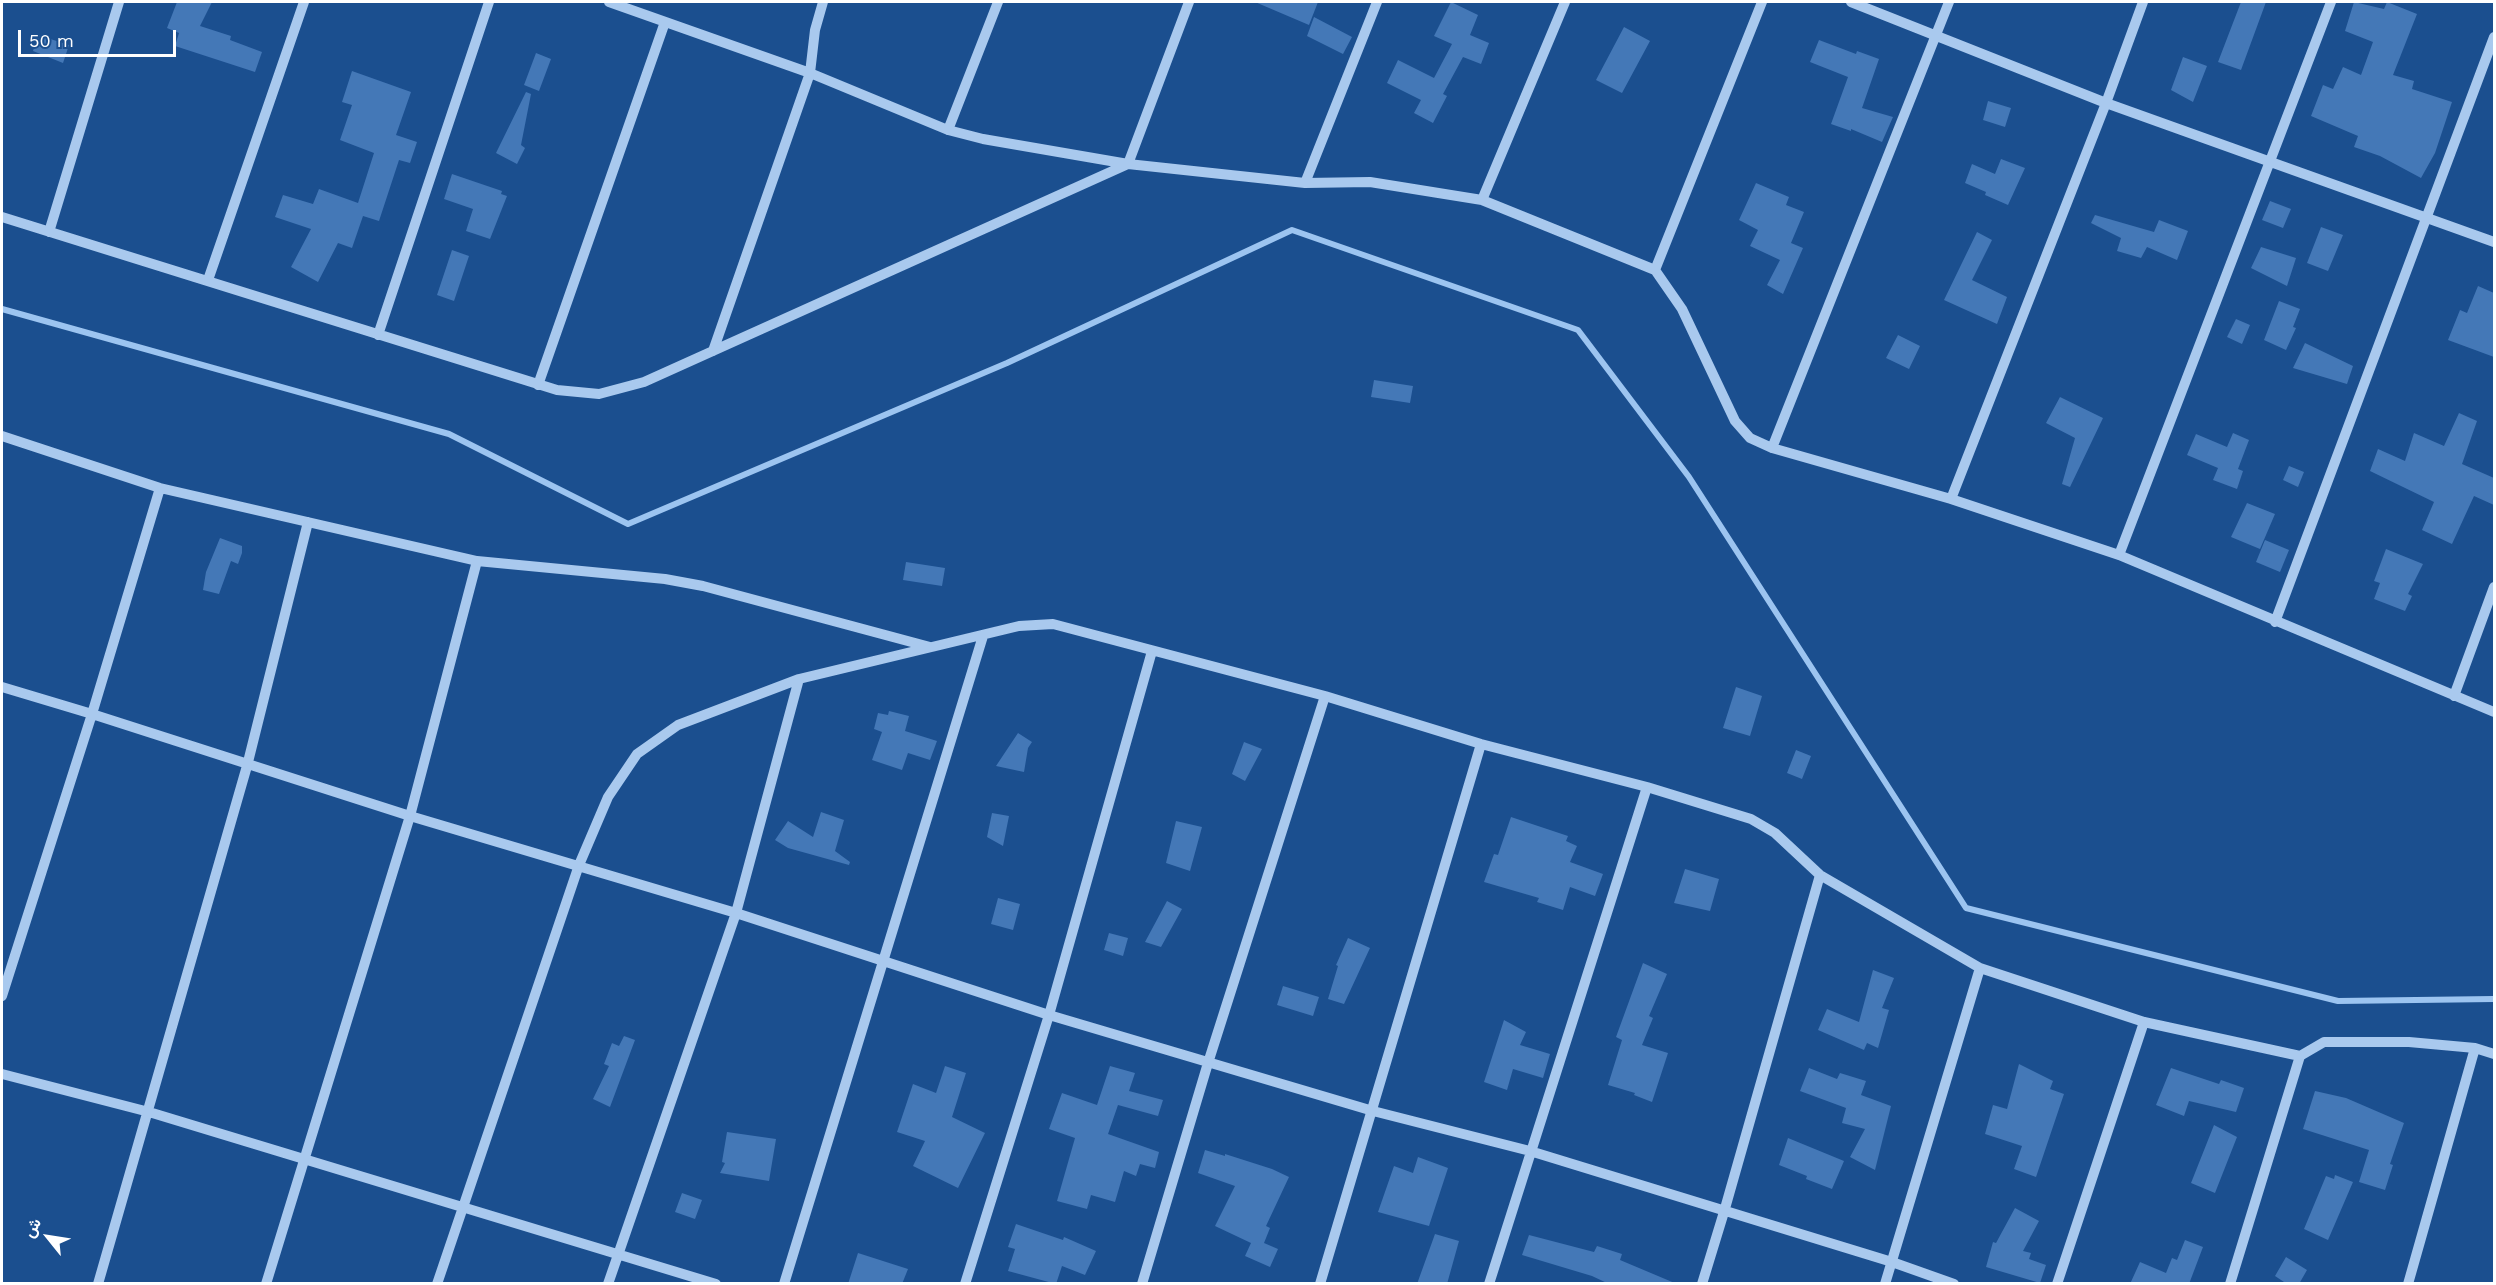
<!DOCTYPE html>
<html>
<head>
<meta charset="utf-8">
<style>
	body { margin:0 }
	#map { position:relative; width:2496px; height:1285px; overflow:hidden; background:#1b4f8f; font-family:"Work Sans",Vazirmatn,sans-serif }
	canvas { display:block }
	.frame { position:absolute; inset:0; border:3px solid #fff; pointer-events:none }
	.north { position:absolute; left:18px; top:1207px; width:60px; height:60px; -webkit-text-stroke:4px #1b4f8f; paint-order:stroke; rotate:300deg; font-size:16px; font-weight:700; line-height:24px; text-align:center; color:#fff }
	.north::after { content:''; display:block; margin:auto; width:21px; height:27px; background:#fff; clip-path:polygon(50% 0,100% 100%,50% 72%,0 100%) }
	.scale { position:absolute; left:18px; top:30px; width:158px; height:27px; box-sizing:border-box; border:3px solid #fff; border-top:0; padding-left:8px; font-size:18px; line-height:21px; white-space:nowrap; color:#fff; -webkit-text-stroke:4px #1b4f8f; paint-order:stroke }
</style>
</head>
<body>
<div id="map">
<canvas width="2496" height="1285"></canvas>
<div class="frame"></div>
<div class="north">ش</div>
<div class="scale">50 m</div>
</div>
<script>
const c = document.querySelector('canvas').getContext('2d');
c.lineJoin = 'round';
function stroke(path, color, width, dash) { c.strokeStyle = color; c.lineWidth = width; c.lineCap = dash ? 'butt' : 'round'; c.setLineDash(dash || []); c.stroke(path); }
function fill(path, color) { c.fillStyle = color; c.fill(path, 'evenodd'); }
const stream = new Path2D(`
	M2,309l447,125 179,90 379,-161 285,-133 286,100 111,147 277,431 372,93 156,-2`);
const building = new Path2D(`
	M177,2h35l-12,24 31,10 -1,4 32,12 -7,20 -80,-26 4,-13 -12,-5z
	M1255,2h63l-9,23z
	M1451,2l27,13 -8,20 19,8 -8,21 -18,-7 -20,37 4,2 -14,27 -19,-10 7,-13 -34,-17 11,-23 36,18 18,-34 -18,-8z
	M2241,2h25l-25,68 -23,-8z
	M2354,2l30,7 3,-7 30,12 -24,61 21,6 -2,8 40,13 -17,51 -14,25 -41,-22 -26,-9 4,-11 -47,-20 12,-31 10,4 10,-22 18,8 12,-33 -28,-11z
	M1314,17l38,20 -9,17 -36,-18z
	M1624,27l26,14 -28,52 -26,-13z
	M38,35l31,10 -6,18 -30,-12z
	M1819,40l37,14 1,-3 22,8 -17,49 31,9 -11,25 -31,-13v2l-20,-7 17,-47 -38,-15z
	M536,53l15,6 -12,32 -15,-6z
	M2183,57l24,9 -14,36 -22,-12z
	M352,71l59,21 -15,43 21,7 -7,21 -11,-3 -20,61 -16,-5 -11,32 -14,-5 -20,39 -27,-15 20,-38 -36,-12 8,-22 30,9 6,-15 39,14 16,-50 -34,-13 12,-35 -10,-3z
	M526,92l5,2 -10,51 4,3 -8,16 -21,-11z
	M1988,101l23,7 -6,19 -22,-7z
	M2001,159l24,9 -17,37 -23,-10 1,-3 -21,-9 7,-19 23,10z
	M452,174l50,17 -1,3 6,2 -17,43 -24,-8 7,-22 -29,-10z
	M1756,183l33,14 -3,8 18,7 -13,31 12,5 -20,46 -16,-9 13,-25 -30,-14 8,-16 -19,-10z
	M2270,201l21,8 -8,19 -21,-8z
	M2095,215l59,17 5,-12 29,11 -11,29 -30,-13 -6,11 -24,-7 4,-13 -30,-15z
	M2321,227l22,8 -15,36 -21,-8z
	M1977,232l15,8 -20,40 35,17 -10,27 -53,-24z
	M2261,247l35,11 -9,28 -36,-18z
	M452,250l17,6 -15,45 -17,-6z
	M2478,286l16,7v64l-46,-17 12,-30 7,3z
	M2279,301l21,8 -7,18 3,1 -10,22 -22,-10z
	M2236,319l14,6 -8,19 -15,-7z
	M1898,335l22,11 -11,23 -23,-11z
	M2305,343l48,23 -6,18 -54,-16z
	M1374,380l39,6 -3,17 -39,-6z
	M2060,397l43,21 -33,69 -8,-3 13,-46 -29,-15z
	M2459,413l18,8 -15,43 32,14v27l-20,-9 -22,48 -30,-14 12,-28 -64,-31 8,-22 27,12 9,-28 30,13z
	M2233,433l16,7 -11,29 5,2 -6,18 -24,-9 5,-12 -31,-13 9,-21 31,13z
	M2289,466l15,6 -6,15 -15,-7z
	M2247,503l28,11 -15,35 -29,-12z
	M220,538l22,8v7l-4,11 -7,-3 -12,33 -16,-4 3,-18z
	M2265,540l24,10 -9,22 -24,-10z
	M2386,549l37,15 -15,30 4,2 -7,15 -31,-12 6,-16 -6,-2z
	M906,562l39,6 -3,18 -39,-6z
	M1736,687l26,9 -12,40 -27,-8z
	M889,711l20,5 -4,15 32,10 -7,19 -22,-7 -6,17 -30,-10 10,-28 -8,-3 4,-16 10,2z
	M1018,733l14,9 -4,6 -4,24 -28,-6z
	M1244,742l18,7 -17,32 -13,-7z
	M1796,750l15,6 -9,23 -15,-6z
	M821,812l23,8 -9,31 15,11 -1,3 -61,-17 -13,-8 13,-19 25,16z
	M992,813l17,3 -6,30 -16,-9z
	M1511,817l57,19 -2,5 11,5 -7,16 33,12 -8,22 -25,-9 -7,23 -26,-8 2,-4 -55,-16 10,-28 4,1z
	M1176,821l26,6 -12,44 -24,-8z
	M1685,869l34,10 -9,32 -36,-8z
	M998,898l22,6 -7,26 -22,-6z
	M1167,901l15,8 -21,38 -16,-5z
	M1109,933l19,5 -5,18 -19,-6z
	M1348,938l22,10 -26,56 -16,-5 10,-33 -2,-1z
	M1643,963l24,11 -18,42 4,2 -11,27 26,8 -16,49 -18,-7 1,-2 -27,-8 14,-45 -6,-3z
	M1873,970l21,8 -12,30 7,2 -11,38 -11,-5 -3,7 -46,-20 9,-21 32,13z
	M1283,986l36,11 -6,19 -36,-11z
	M1504,1020l22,12 -6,13 30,9 -7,24 -30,-9 -6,21 -23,-8z
	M624,1036l11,4 -25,67 -17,-8 16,-33 -5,-2 8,-21 7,3z
	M2019,1064l34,17 -3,8 14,5 -28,83 -22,-8 8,-23 -37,-12 8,-29 14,4z
	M945,1066l21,7 -14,44 33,16 -27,55 -45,-22 12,-25 -28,-9 16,-48 23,9z
	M1110,1066l25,7 -6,18 34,9 -5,16 -40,-11 -10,29 51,18 -4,16 -15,-4 -4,12 -12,-5 -9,31 -24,-7 -4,14 -30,-8 18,-63 -26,-9 13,-36 35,12z
	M1809,1068l28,11 3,-6 26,8 -5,14 30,11 -16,64 -25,-13 15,-28 -23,-6 4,-15 -46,-17z
	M2171,1068l48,16 2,-4 23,8 -8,24 -47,-11 -5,15 -28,-11z
	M2315,1091l31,7 58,25 -14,41 3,1 -8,25 -26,-8 10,-32 -66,-21z
	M2214,1125l23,12 -22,56 -24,-10z
	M727,1132l49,7 -7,42 -49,-8 5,-10 -3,-1z
	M1788,1138l56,23 -12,28 -26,-10 1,-3 -28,-11z
	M1205,1150l20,6v-2l47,15 17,8 -23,49 4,2 -6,15 14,6 -8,18 -25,-11 6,-13 -36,-17 20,-40 -37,-13z
	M1418,1157l30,11 -19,58 -51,-14 16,-46 19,7z
	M2335,1175l18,7 -25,58 -24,-11 22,-53 8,3z
	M682,1193l20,7 -7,19 -20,-7z
	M2015,1208l24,13 -16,30 8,2 -2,6 17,6 -6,18 -54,-16 7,-25 3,1z
	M1016,1224l47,16 1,-3 32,14 -11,24 -23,-9 -6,18 -48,-13 7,-22 -7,-2z
	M1435,1234l24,7 -12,43h-30z
	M1529,1235l65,17 3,-6 25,8 -2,6 57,24h-68l-17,-8 -70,-21z
	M2185,1240l18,7 -14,37h-59l10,-22 26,11 6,-15 5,2z
	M858,1253l50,16 -6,15h-54z
	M2286,1257l21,13 -8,14h-12l-12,-8z`);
const minor = new Path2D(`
	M609,2l201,71 138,57 35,9 145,25 177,19 65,-1 112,18 173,70 27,39 53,112 15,17 22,10 179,51 168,56 375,157
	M1851,2l255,101 388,139
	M948,130l50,-128
	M1305,183l72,-181
	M1482,200l83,-198
	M2,217l555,173 42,4 45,-12 484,-218 61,-162
	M49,232l70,-230
	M1655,270l107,-268
	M208,280l96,-278
	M378,335l111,-333
	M713,351l97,-278 5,-43 8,-28
	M538,385l127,-363
	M2,436l158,52 317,73 188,18 38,7 227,61
	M1772,448l177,-446
	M1951,499l155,-396 37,-101
	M2119,555l212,-553
	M2275,622l219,-585
	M2,687l90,27 318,102 326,97 313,102 324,96 157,40 362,111 62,22
	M2454,696l40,-109
	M2,996l90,-282 68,-226
	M2,1074l147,38 567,172
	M98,1284l149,-518 61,-244
	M266,1284l144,-468 67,-255
	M437,1284l142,-419 29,-68 29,-43 41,-29 121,-46 220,-53 34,-2 272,72 156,48 166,43 104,32 24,14 45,42 160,93 164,54 156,34 24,-14h85l66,6 19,6
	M608,1284l128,-371 63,-234
	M784,1284l199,-648
	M965,1284l84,-269 103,-364
	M1142,1284l66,-221 117,-367
	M1320,1284l161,-540
	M1489,1284l158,-497
	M1702,1284l22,-72 96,-337
	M1885,1284l95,-316
	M2057,1284l87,-262
	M2230,1284l70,-228
	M2408,1284l67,-236`);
stroke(stream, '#9cc4f0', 6);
fill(building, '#4478b7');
stroke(minor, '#a9c9ee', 10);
</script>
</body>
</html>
